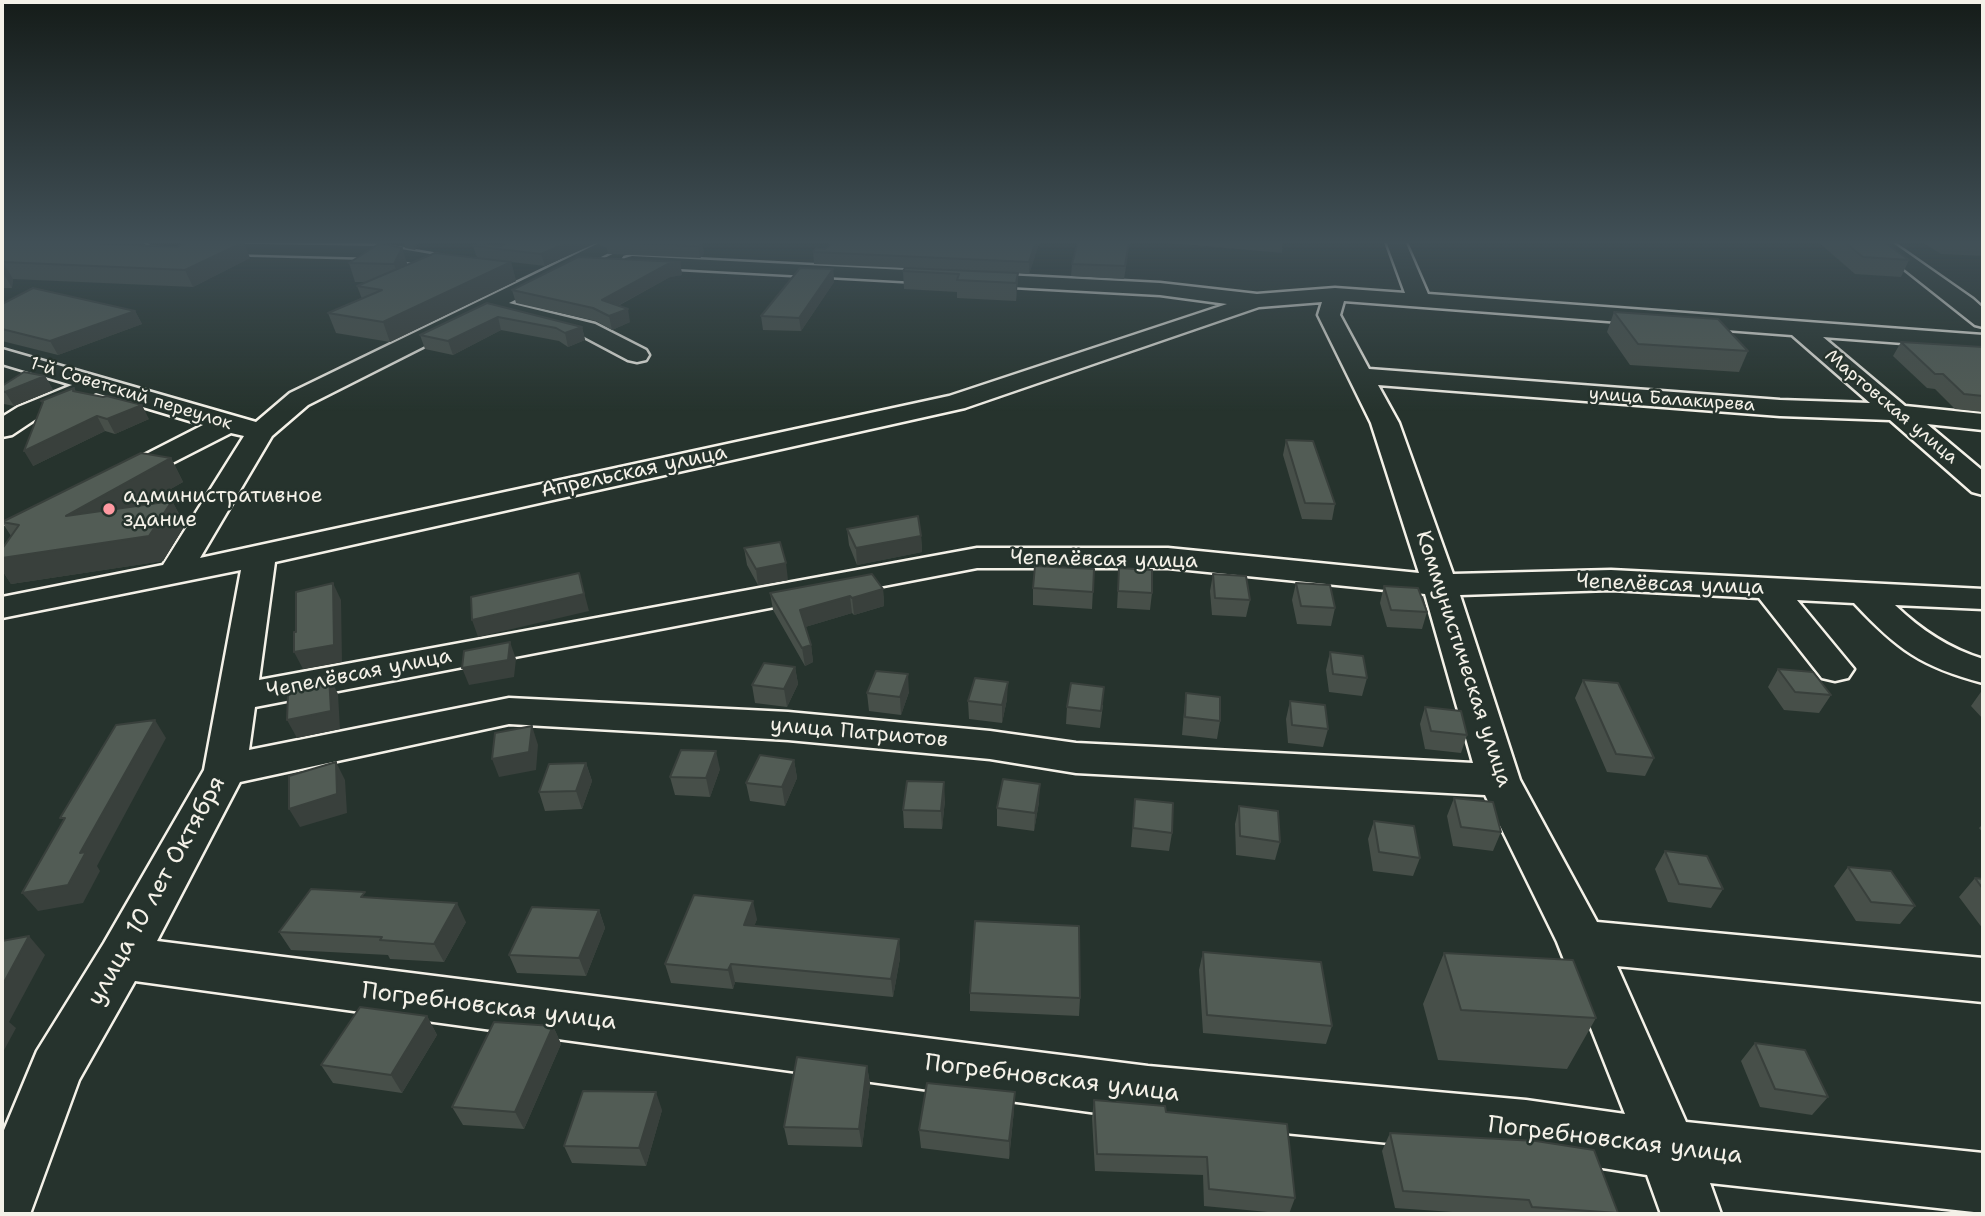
<!DOCTYPE html>
<html>
<head>
<meta charset="utf-8">
<style>
	body { margin:0 }
	#map { position:relative; width:1985px; height:1216px; overflow:hidden; background:#26332d; font-family:"Shantell Sans",sans-serif }
	canvas { display:block }
	.frame { position:absolute; inset:0; border:4px solid #f4f1e8; pointer-events:none }
</style>
</head>
<body>
<div id="map">
<canvas width="1985" height="1216"></canvas>
<div class="frame"></div>
</div>
<script>
const c = document.querySelector('canvas').getContext('2d');
c.lineJoin = 'round';
function stroke(path, color, width, dash) { c.strokeStyle = color; c.lineWidth = width; c.lineCap = dash ? 'butt' : 'round'; c.setLineDash(dash || []); c.stroke(path); }
function fill(path, color) { c.fillStyle = color; c.fill(path, 'evenodd'); }
function label(font, color, halo, rows, align = 'center') {
  c.font = font + ' "Shantell Sans",sans-serif'; c.lineWidth = 5; c.setLineDash([]); c.textBaseline = 'middle'; c.strokeStyle = halo; c.fillStyle = color; for (const [text, x, y, turn = 0] of rows) {
    c.save(); c.translate(x, y); c.rotate((+turn || 0) * Math.PI / 180); c.textAlign = isNaN(turn) ? turn : align; if (halo) c.strokeText(text, 0, 0); c.fillText(text, 0, 0); c.restore();
  }
}
const minor = new Path2D(`
	M57,241h83l8,5 -10,6 -71,-5z
	M603,241h25l-3,4 -116,58 86,21 51,26 3,5 -3,5 -9,2 -9,-2 -49,-26 -81,-20 -2,-4 -188,95 -36,31 -72,122 749,-162 278,-92 -67,-9 -535,-29 -3,-4 3,-4 7,-2 528,27 97,11 78,-6 70,5 -19,-52h19l23,53 555,41v14l-160,-12 82,69 78,8v16l-56,-6 56,47v24l-11,-3 -82,-72 -110,-4 -402,-31 21,38 54,151 158,-4 372,19v20l-88,-4c26,25 53,43 88,54v24c-62,-16 -86,-34 -129,-80l-57,-3 57,69 -6,9 -13,3 -13,-3 -63,-80 -148,-8 -151,5 60,185 77,142 386,36v44l-366,-36 69,156 297,31v60l-273,-30 11,31h-60l-14,-39 -121,-19 -378,-36 -1013,-139 -56,99 -49,134h-28v-79l35,-84 67,-108 100,-173 37,-200 -239,48v-21l161,-32 81,-129 -13,-3 -100,51 -10,3 -10,-3 -5,-6 5,-6 92,-47 -107,-32 -60,26 -24,16 -10,2v-20l16,-10 54,-22 -70,-21v-15l254,73 34,-29zM1344,301l448,34 78,68 -90,-3 -411,-31 -29,-54zM1322,302l-4,13 53,108 48,150 -251,-25h-191l-718,132 16,-118 690,-154 294,-101zM977,568h191l257,26 48,169 -397,-20 -86,-12 -202,-19 -279,-14 -260,52 6,-43zM509,724l279,16 202,19 86,14 409,22 72,147 68,172 -99,-14 -378,-34 -991,-125 83,-159z
	M1869,241h21l83,58 10,9v19l-8,-2z
	M200,243l184,3 81,14 7,2 3,4 -3,4 -7,2 -81,-14 -191,-5 -3,-4z
	M53,504l11,2 4,7 -4,7 -51,26 -11,3v-22z`);
const wall = new Path2D(`
	M2,241l248,17 -57,29 -180,-8 -1,9h-10z
	M223,241h82l-1,1z
	M403,241h16l-4,9 -10,-2z
	M512,241h160l30,2 2,11 -4,4 -92,-4 -1,-6 -11,-5 -51,23 -34,-4 5,19 -126,61 -54,-9 -8,-20 34,-14 -5,-13 9,-4h-11l-6,-19 59,2 69,-7 -4,-12h28z
	M1040,241l-11,33 -11,-1 -1,18 -1,10 -59,-3v-6l-53,-3 -1,-18 2,-3 -91,-4 -1,-12 12,-3z
	M1078,241h52l-6,38 -53,-3 1,-12z
	M1146,241h137l-1,12z
	M1817,241h66l26,19 -8,17 -46,-3z
	M1920,241h63v15l-42,-2z
	M680,262l2,13 -12,2 -52,29 12,16 -18,8 -16,-9 -80,-18 -4,-13z
	M833,269l1,13 -33,49 -38,-1 -2,-14z
	M487,303l95,24 3,13 -17,7 -9,-6 -58,-11 -48,25 -28,-6 -5,-14z
	M2,304l133,7 7,13 -84,31 -56,-14z
	M1614,312l134,39 -9,21 -109,-7 -23,-33z
	M1901,342l82,5v65l-28,-3 -20,-20 -8,-1 -34,-32z
	M45,376l8,14 -39,16 -10,-2 -2,-5v-13z
	M74,388l2,4 73,27 -34,15 -10,-3 -72,35 10,-62 -2,-3z
	M1286,440l49,64 -3,16 -30,-1 -19,-64z
	M171,458l12,24 -41,23 30,-4 13,24 -22,36 -152,23 -9,-14v-21l9,-13 -9,-14z
	M847,529l74,7 1,16 -65,13 -8,-20z
	M744,548l44,32 -30,5 -11,-20z
	M1119,568l33,25 -2,17 -33,-2z
	M1094,569l-2,40 -59,-4v-17z
	M1213,574l37,26 -4,17 -34,-2 -2,-24z
	M1296,583l39,25 -4,18 -34,-2 -5,-24z
	M1384,586l43,26 -5,17 -35,-2 -7,-24z
	M883,589l1,17 -30,9 -2,-2 -47,14 6,18 2,17 -8,4 -32,-56 -3,-17z
	M1330,652l37,26 -5,18 -33,-4 -3,-22z
	M795,667l3,17 -11,23 -32,-4 -3,-18z
	M1778,669l53,26 -12,18 -35,-3 -16,-23z
	M1583,680l71,78 -9,18 -38,-4 -32,-74z
	M1983,689v30l-12,-13z
	M909,692l-8,23 -32,-4 -2,-18z
	M1186,693l34,28 -3,18 -35,-4 2,-24z
	M1007,699l-5,24 -33,-4 -1,-18z
	M1290,701l38,28 -5,18 -35,-4 -2,-24z
	M1103,705l-3,23 -34,-4 1,-17z
	M1425,707l42,28 -6,18 -36,-4 -5,-25z
	M794,760l3,18 -12,28 -35,-5 -4,-18z
	M586,763l6,18 -10,28 -37,2 -6,-19z
	M720,769l-10,28 -35,-2 -5,-18z
	M1454,798l47,34 -8,19 -40,-5 -6,-30z
	M1135,799l37,34 -3,18 -38,-4z
	M945,800l-3,29 -38,-1 -1,-18z
	M1039,802l-5,29 -37,-5v-18z
	M1239,806l41,36 -5,18 -39,-5 -1,-31z
	M1374,821l46,37 -7,18 -40,-5 -5,-32z
	M1983,824v9l-4,-5z
	M1665,851l58,38 -12,19 -43,-6 -13,-33z
	M1848,867l67,39 -15,18 -44,-3 -22,-35z
	M1975,878l8,1v50l-24,-32z
	M369,898l97,24 -22,40 -54,-3 -2,-4 -97,-5 -12,-18z
	M599,910l6,18 -19,48 -69,-3 -8,-18z
	M757,919l-3,7 145,13 1,19 -7,39 -158,-15 -2,7 -62,-6 -6,-19z
	M1203,952l129,74 -6,18 -123,-11 -4,-63z
	M1444,953l152,65 -29,51 -129,-9 -15,-56z
	M970,993l110,5 -1,18 -109,-5z
	M427,1016l10,19 -35,58 -69,-10 -12,-18z
	M553,1026l8,18 -37,85 -61,-4 -11,-18z
	M1755,1043l73,54 -16,18 -52,-8 -19,-46z
	M867,1066l3,18 -8,63 -74,-2 -4,-18z
	M1094,1100l72,12 129,86 -6,16 -85,-8 -1,-31 -108,-4 -3,-53z
	M662,1110l-16,56 -74,-3 -8,-17z
	M1014,1110l-5,49 -88,-11 -2,-18z
	M1390,1133l228,80 -1,1h-136l-86,-6 -13,-57z`);
const shadedWall = new Path2D(`
	M412,241h7l-4,9z
	M571,241h24l1,2 -51,23 -4,-12z
	M1036,241h4l-11,33v-12z
	M244,242l6,16 -57,29 -8,-17z
	M702,243l2,11 -4,4 -2,-12z
	M402,248l6,18 -7,17 -7,-19z
	M3,262l10,17 -1,9 -10,-17z
	M511,262l5,19 -126,61 -7,-20z
	M680,262l2,13 -12,2 -66,36 -2,-13 66,-36z
	M833,269l1,13 -33,49 -2,-13z
	M1018,273l-1,18 -1,10v-18z
	M628,309l2,13 -18,8 -3,-14z
	M135,311l7,13 -84,31 -8,-14z
	M498,317l3,13 -48,25 -5,-14z
	M582,327l3,13 -17,7 -3,-14z
	M45,376l8,14 -39,16 -9,-14z
	M142,405l7,14 -34,15 -8,-15z
	M97,416l8,15 -72,35 -9,-15z
	M171,458l12,24 -103,58 -14,-24z
	M172,501l13,24 -22,36 -152,23 -9,-14v-12z
	M921,536l1,16 -65,13 -1,-17z
	M786,563l2,17 -30,5 -2,-16z
	M579,573l10,38 -111,26 -6,-17z
	M333,583l8,17 1,62 -39,7 -9,-17z
	M883,589l1,17 -30,9 -2,-17z
	M850,596l2,17 -50,15 -2,-18z
	M510,642l6,17 -2,18 -45,8 -7,-17z
	M811,645l2,17 -8,4 -3,-18z
	M795,667l3,17 -11,23 -3,-18z
	M908,674l1,18 -8,23 -1,-18z
	M329,676l9,18 2,35 -43,9 -10,-18z
	M1008,682l-1,17 -5,24v-18z
	M155,720l11,18 -69,128 3,5 -17,32 -45,8 -16,-18 58,-40z
	M532,726l6,19 -2,25 -37,7 -7,-18z
	M716,751l4,18 -10,28 -4,-19z
	M794,760l3,18 -12,28 -3,-19z
	M336,762l9,18 2,33 -47,14 -11,-18z
	M586,763l6,18 -10,28 -6,-18z
	M944,782l1,18 -3,29 -1,-18z
	M1040,784l-1,18 -5,29 1,-18z
	M753,901l4,18 -9,25 -4,-19z
	M457,903l9,19 -22,40 -10,-18z
	M599,910l6,18 -19,48 -7,-18z
	M29,936l16,19 -36,67 7,6 -14,26v-68z
	M899,939l1,19 -7,39 -2,-18z
	M731,964l4,18 -2,7 -5,-19z
	M427,1016l10,19 -35,58 -11,-18z
	M553,1026l8,18 -37,85 -9,-17z
	M867,1066l3,18 -8,63 -3,-18z
	M656,1092l6,18 -16,56 -7,-18z
	M1015,1092l-1,18 -5,49v-18z`);
const building = new Path2D(`
	M2,241h43l132,6 11,-6 56,1 -59,28 -182,-8 -1,9z
	M512,241h59l-30,13 -68,-8 5,-2 23,2z
	M606,241h63l33,2 -4,3 -93,-4z
	M834,241h202l-7,21 -216,-10 3,-4 9,1z
	M1078,241h51l-4,25 -53,-2z
	M1843,241h40l26,19 -46,-3z
	M380,243l22,5 -8,16 -45,-1z
	M435,253l76,9 -128,60 -55,-9 54,-23 -25,-4z
	M578,257l102,5 -12,2 -66,36 26,9 -19,7 -16,-8 -81,-18z
	M800,268l33,1 -34,49 -38,-2z
	M905,268l113,5 -2,10 -59,-3 2,-6 -56,-3z
	M33,288l102,23 -85,30 -48,-12v-25z
	M487,303l95,24 -17,6 -9,-5 -58,-11 -50,24 -28,-6z
	M1614,312l104,7 30,32 -110,-7z
	M1901,342l82,5v49l-19,-2 -21,-20h-8z
	M24,372l21,4 -40,16 -3,-1v-5z
	M74,388l-1,3 30,6 4,-1 35,9 -35,14 -10,-3 -73,35 19,-49 -2,-1z
	M1286,440l27,1 22,63 -30,-1z
	M141,453l30,5 -105,58 106,-15 -23,35 -147,22v-9l17,-24 -17,-3z
	M918,516l3,20 -65,12 -9,-19z
	M780,542l6,21 -30,6 -12,-21z
	M1035,566l59,3 -1,23 -60,-4z
	M1119,568l33,2v23l-34,-2z
	M579,573l5,21 -112,26 -1,-23z
	M872,574l11,15 -31,9 -2,-2 -50,14 11,35 -9,3 -32,-55z
	M1213,574l33,2 4,24 -35,-2z
	M333,583l1,62 -40,7v-20h2v-40z
	M1296,583l34,2 5,23 -34,-2z
	M1384,586l34,2 9,24 -36,-2z
	M510,642l-2,18 -46,8 2,-17z
	M1330,652l33,4 4,22 -34,-4z
	M764,663l31,4 -11,22 -32,-4z
	M1778,669l35,3 18,23 -36,-3z
	M876,671l32,3 -8,23 -33,-4z
	M329,676l2,35 -44,9 1,-25 6,-2v-10z
	M975,678l33,4 -6,23 -34,-4z
	M1583,680l35,3 36,75 -38,-4z
	M1071,683l33,4 -3,24 -34,-4z
	M1186,693l34,4v24l-35,-4z
	M1290,701l35,4 3,24 -36,-4z
	M1425,707l36,4 6,24 -36,-4z
	M155,720l-75,133 6,-1 -18,33 -46,8 43,-75h-5l56,-93z
	M532,726l-3,26 -37,7 3,-26z
	M681,750l35,1 -10,27 -36,-1z
	M760,755l34,5 -12,27 -36,-4z
	M336,762l1,32 -48,15v-33z
	M586,763l-10,28 -37,1 10,-28z
	M1003,779l37,5 -5,29 -38,-5z
	M907,781l37,1 -3,29 -38,-1z
	M1454,798l39,4 8,30 -40,-5z
	M1135,799l38,4 -1,30 -39,-5z
	M1239,806l39,5 2,31 -40,-6z
	M1374,821l40,5 6,32 -41,-6z
	M1665,851l42,5 16,33 -44,-5z
	M1848,867l43,4 24,35 -44,-4z
	M1975,878l8,1v10z
	M311,889l54,3 -4,5 96,6 -23,41 -54,-4 2,-3 -103,-5z
	M694,895l59,6 -9,24 155,14 -8,40 -160,-15 -3,6 -63,-6z
	M532,907l67,3 -20,48 -70,-3z
	M975,921l104,5 1,72 -110,-5z
	M29,936l-27,50v-45z
	M1203,952l118,10 11,64 -125,-11z
	M1444,953l129,7 23,58 -135,-8z
	M360,1007l67,9 -36,59 -70,-10z
	M494,1022l59,4 -38,86 -63,-5z
	M1755,1043l50,7 23,47 -53,-8z
	M797,1057l70,9 -8,63 -75,-2z
	M927,1083l88,9 -6,49 -90,-11z
	M583,1091l73,1 -17,56 -75,-2z
	M1094,1100l71,6 1,6 121,12 8,74 -86,-9 -2,-32 -110,-3z
	M1390,1133l146,8 58,9 24,63 -86,-6 -3,-7 -126,-9z`);
const markers = [
	[109,509,7,"#ff9aa2"]
];
const farStreetnames = [
	["1-й Советский переулок",131,394,17],
	["улица Балакирева",1672,400,4],
	["Мартовская улица",1891,407,40]
];
const streetNames = [
	["Апрельская улица",634,472,-12],
	["Чепелёвсая улица",1104,560,1],
	["Чепелёвсая улица",1670,585,2],
	["Коммунистическая улица",1463,659,72],
	["Чепелёвсая улица",359,674,-11],
	["улица Патриотов",859,733,5]
];
const poiNames = [
	["административное",123,497],
	["здание",123,521]
];
const nearStreetnames = [
	["улица 10 лет Октября",157,891,-61],
	["Погребновская улица",489,1007,7],
	["Погребновская улица",1052,1079,7],
	["Погребновская улица",1615,1141,7]
];
stroke(minor, '#f4f1e8', 5);
fill(minor, '#26332d');
fill(wall, '#474f49');
fill(shadedWall, '#39403c');
fill(building, '#525c55');
stroke(building, '#39403c', 2);
const sky = c.createLinearGradient(0, 0, 0, 411);
sky.addColorStop(0, '#151c19');
sky.addColorStop(0.59, '#415057');
sky.addColorStop(1, '#41505700');
c.fillStyle = sky;
c.fillRect(0, 0, 1985, 411);
for (const [x, y, r, color] of markers) { const dot = new Path2D(); dot.arc(x, y, r, 0, 2 * Math.PI); c.fillStyle = color; c.fill(dot); stroke(dot, '#26332d', 2.5); }
label('18px', '#f4f1e8', '#26332d', farStreetnames);
label('21px', '#f4f1e8', '#26332d', streetNames);
label('21px', '#f4f1e8', '#26332d', poiNames, 'left');
label('24px', '#f4f1e8', '#26332d', nearStreetnames);
</script>
</body>
</html>
